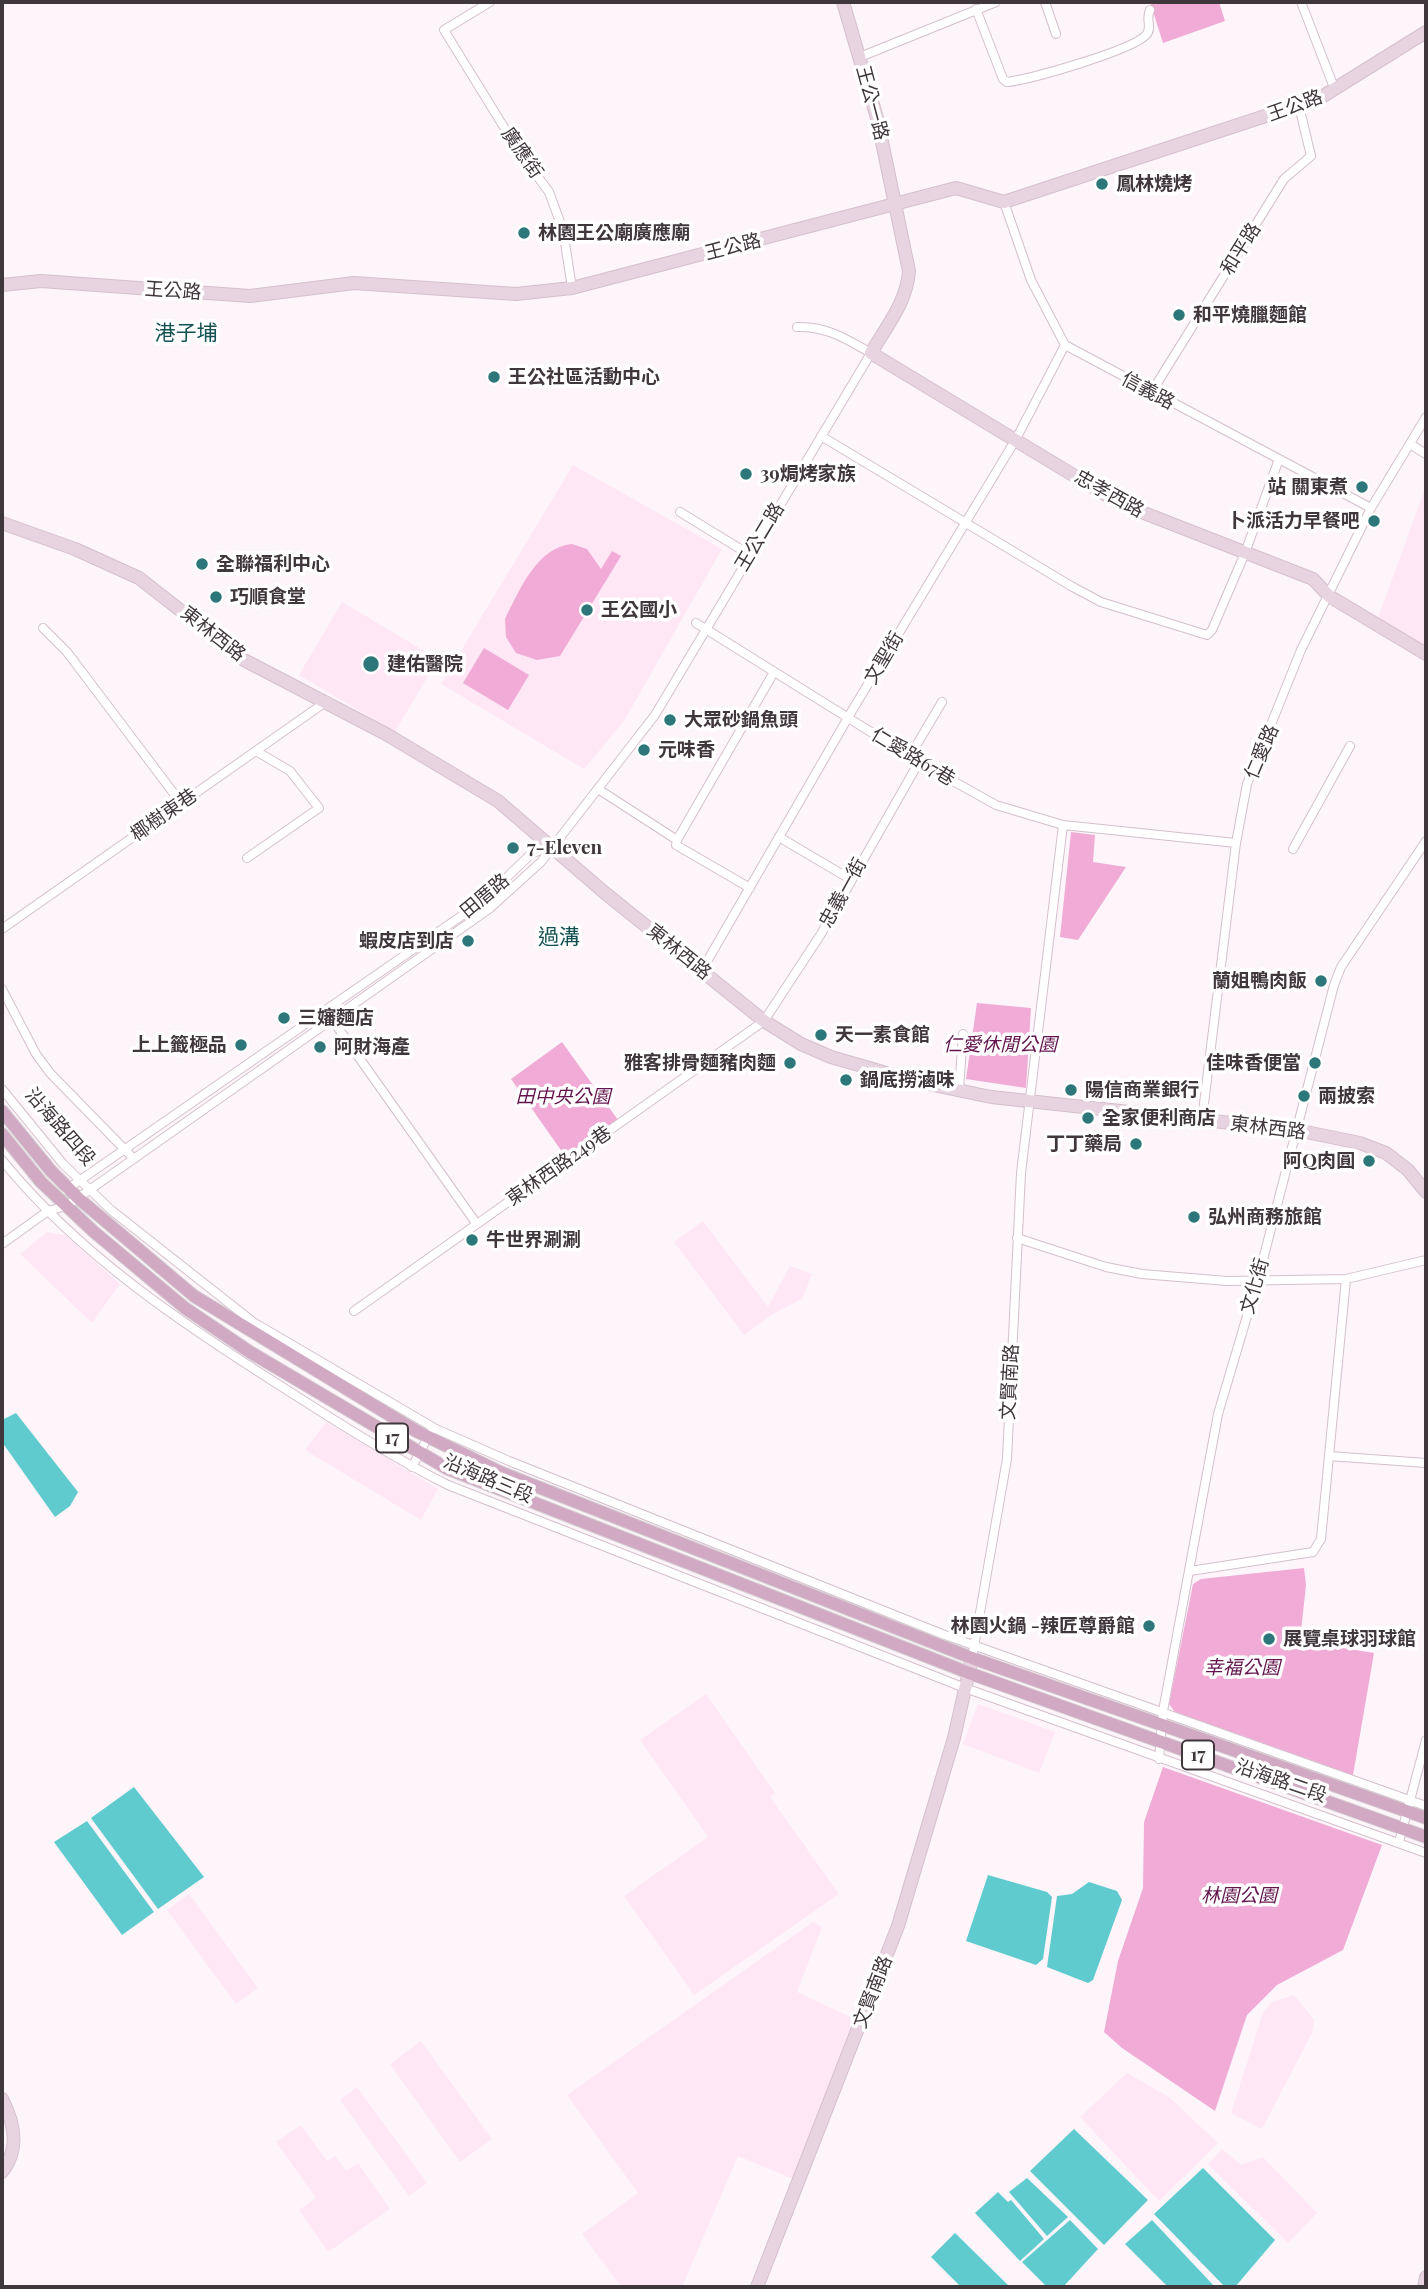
<!DOCTYPE html>
<html>
<head>
<meta charset="utf-8">
<style>
	body { margin:0 }
	#map { position:relative; width:1428px; height:2289px; overflow:hidden; background:#fef5fa; font-family:"Playfair Display",serif }
	canvas { display:block }
	.frame { position:absolute; inset:0; border:4px solid #40373d; pointer-events:none }
</style>
</head>
<body>
<div id="map">
<canvas width="1428" height="2289"></canvas>
<div class="frame"></div>
</div>
<script>
const c = document.querySelector('canvas').getContext('2d');
c.lineJoin = 'round';
function fill(path, color) { c.fillStyle = color; c.fill(path, 'evenodd'); }
function stroke(path, color, width, dash) { c.strokeStyle = color; c.lineWidth = width; c.lineCap = dash ? 'butt' : 'round'; c.setLineDash(dash || []); c.stroke(path); }
function label(font, color, halo, rows, align = 'center') {
  c.font = font + ' "Playfair Display","Noto Sans TC",serif'; c.lineWidth = 7; c.setLineDash([]); c.textBaseline = 'middle'; c.strokeStyle = halo; c.fillStyle = color; for (const [text, x, y, turn = 0] of rows) {
    c.save(); c.translate(x, y); c.rotate((+turn || 0) * Math.PI / 180); c.textAlign = isNaN(turn) ? turn : align; if (halo) c.strokeText(text, 0, 0); c.fillText(text, 0, 0); c.restore();
  }
}
const built = new Path2D(`
	M573,465l149,84 -98,172 -40,48 -143,-85z
	M1426,486v161l-48,-29z
	M342,602l96,57 -43,73 -96,-57z
	M703,1221l65,86 22,-41 22,8 -10,25 -29,15 -29,21 -70,-93z
	M47,1232l18,3 55,49 -28,39 -72,-69z
	M326,1422l112,67 -17,31 -116,-70z
	M706,1694l69,99 -5,4 69,97 -145,101 -70,-99 84,-59 -68,-97z
	M978,1704l77,28 -16,41 -76,-29z
	M189,1894l69,94 -22,16 -69,-94z
	M813,1922l9,5 -25,65 66,31 -65,158 -60,-25 -56,131h-61l-39,-53 56,-41 -71,-98z
	M1294,1995l20,25 -2,13 -50,96 -31,-16 32,-100 9,-11z
	M421,2041l71,98 -32,23 -70,-98z
	M1127,2073l42,24 49,46 -59,58 -79,-84z
	M357,2087l70,96 -18,13 -69,-96z
	M301,2125l26,36 8,-5 11,15 12,-8 32,46 -62,43 -29,-42 17,-12 -40,-56z
	M1222,2149l19,16 22,-8 54,56 -29,30 -80,-79z`);
const green = new Path2D(`
	M1150,2h69l6,19 -62,22z
	M572,544l15,5 14,20 11,-18 9,5 -61,100 -23,4 -21,-7 -10,-16 -1,-18c14,-28 32,-72 67,-75z
	M484,648l45,27 -21,35 -45,-27z
	M1071,832l24,3 -2,27 33,5 -48,73 -18,-3z
	M977,1003l54,5 -5,80 -60,-9z
	M562,1042l56,78 -53,36 -54,-77z
	M1304,1568l2,17 -6,56 74,12 -21,122 -178,-63 -6,-8 24,-120 8,-5z
	M1163,1767l219,78 -39,105 -66,35 -30,30 -32,96 -93,-63 -18,-16 14,-71 25,-73 1,-66z`);
const water = new Path2D(`
	M16,1413l62,79 -8,14 -15,11 -53,-75v-22z
	M134,1787l70,90 -46,32 -67,-91z
	M87,1821l67,91 -32,23 -68,-93z
	M988,1875l59,17 5,5 -9,62 -7,6 -70,-24z
	M1089,1882l28,9 5,9 -29,80 -5,3 -41,-16 10,-71 15,-2z
	M1074,2129l74,71 -44,45 -74,-74z
	M1203,2168l72,72 -40,47h-10l-71,-73z
	M1027,2178l41,39 -21,19 -38,-44z
	M998,2192l10,10 3,-2 33,39 -24,22 -45,-48z
	M1070,2220l28,29 -35,38h-16l-25,-25z
	M1152,2220l63,67h-47l-43,-43z
	M955,2233l55,54h-49l-30,-30z`);
const street = new Path2D(`
	M490,2l-46,28 74,120 31,42 14,38 9,58
	M1045,2l11,32
	M1301,2l34,88
	M976,9l27,70 4,3c22,-2 126,-32 139,-47 7,-7 -1,-16 4,-25
	M860,57l136,-55
	M1004,202l27,78 34,65 306,163
	M1151,393l133,-214 27,-23 -12,-50
	M821,436l250,150 30,16 106,33 5,-5 33,-77 34,-94
	M1410,444l16,10
	M680,512l70,43
	M696,623l223,139 77,43 67,20 173,18
	M43,628l24,24 114,151
	M910,756l32,-54
	M598,789l79,51
	M779,837l71,42
	M1293,849l57,-103
	M247,858l72,-50 -29,-37 -34,-20
	M750,888l-74,-43 1,-5 97,-168
	M2,929l325,-228
	M702,970l151,-261 163,-270 49,-94
	M2,989l34,65 14,19 84,86
	M331,1018l145,205
	M2,1089l61,75 48,46 142,112 183,107 73,32 433,173 484,172
	M959,1090l4,-56
	M1202,1120l34,-277 11,-59 54,-134 70,-142 55,-91
	M2,1160c77,95 182,165 285,230 53,34 105,67 161,95l517,203 461,165
	M66,1190l414,-287 51,-49 19,-8
	M1017,1238l89,29 36,7 85,7 119,-2 80,-19
	M2,1244l46,-33 18,-5 12,-8 411,-289 52,-47 114,-147 216,-362c-25,-14 -44,-27 -74,-26
	M354,1311l410,-290 57,-87 98,-172
	M1329,1456l97,7
	M412,1467l18,-34
	M1190,1571l123,-19 8,-13 25,-260
	M972,1658l35,-199 14,-286 42,-348
	M1159,1759l4,-48 55,-297 40,-135 76,-294 7,-18 85,-126
	M1399,1842l27,-102`);
const secondary = new Path2D(`
	M843,2l34,116 32,153c-2,31 -23,56 -38,82l250,151 192,75 16,17 97,58
	M2,285l39,-4 209,15 104,-13 162,11 56,-6 384,-100 48,14 316,-104 106,-66
	M2,523l73,26 64,29 105,82 142,74 112,67 107,92 159,128 37,23 30,13 83,24 77,16 305,33 64,13 26,10 22,17 18,22
	M2,2099c13,25 18,50 0,73
	M757,2287l141,-361 56,-188 18,-80
	M1424,2287l2,-10`);
const primary = new Path2D(`
	M2,1111l49,60 27,27 116,98 222,135 84,41 472,186 454,160
	M2,1134l39,48 52,49 92,77 65,44 198,117 521,204 457,164`);
const markers = [
	[1102,184,7,"#2d7679"],
	[524,233,7,"#2d7679"],
	[1179,315,7,"#2d7679"],
	[494,377,7,"#2d7679"],
	[746,474,7,"#2d7679"],
	[1362,487,7,"#2d7679"],
	[1374,521,7,"#2d7679"],
	[202,564,7,"#2d7679"],
	[216,597,7,"#2d7679"],
	[587,610,7,"#2d7679"],
	[371,664,9,"#2d7679"],
	[670,720,7,"#2d7679"],
	[644,750,7,"#2d7679"],
	[513,848,7,"#2d7679"],
	[468,941,7,"#2d7679"],
	[1321,981,7,"#2d7679"],
	[284,1018,7,"#2d7679"],
	[821,1035,7,"#2d7679"],
	[241,1045,7,"#2d7679"],
	[320,1047,7,"#2d7679"],
	[790,1063,7,"#2d7679"],
	[1315,1063,7,"#2d7679"],
	[846,1080,7,"#2d7679"],
	[1071,1090,7,"#2d7679"],
	[1304,1096,7,"#2d7679"],
	[1088,1118,7,"#2d7679"],
	[1136,1144,7,"#2d7679"],
	[1369,1161,7,"#2d7679"],
	[1194,1217,7,"#2d7679"],
	[472,1240,7,"#2d7679"],
	[1149,1626,7,"#2d7679"],
	[1269,1639,7,"#2d7679"]
];
const shields = [
	[392,1438,32],
	[1198,1755,32]
];
const shieldNames = [
	["17",392,1438],
	["17",1198,1755]
];
const streetNames = [
	["王公一路",872,103,75],
	["王公路",1295,106,-20],
	["廣應街",522,153,55],
	["王公路",733,247,-14],
	["和平路",1241,249,-58],
	["王公路",173,291,4],
	["信義路",1148,391,28],
	["忠孝西路",1109,494,29],
	["王公二路",760,537,-59],
	["東林西路",213,634,38],
	["文聖街",884,658,-59],
	["仁愛路",1262,752,-67],
	["仁愛路67巷",913,757,31],
	["椰樹東巷",164,815,-35],
	["忠義一街",843,893,-61],
	["田厝路",485,896,-40],
	["東林西路",679,952,39],
	["沿海路四段",60,1127,49],
	["東林西路",1268,1128,7],
	["東林西路249巷",559,1166,-35],
	["文化街",1255,1286,-74],
	["文賢南路",1010,1382,-87],
	["沿海路三段",488,1479,23],
	["沿海路二段",1281,1781,19],
	["文賢南路",873,1992,-69]
];
const poiNames = [
	["鳳林燒烤",1116,184],
	["林園王公廟廣應廟",538,233],
	["和平燒臘麵館",1193,315],
	["王公社區活動中心",508,377],
	["39焗烤家族",760,474],
	["站 關東煮",1348,487,"right"],
	["卜派活力早餐吧",1360,521,"right"],
	["全聯福利中心",216,564],
	["巧順食堂",230,597],
	["王公國小",601,610],
	["建佑醫院",387,664],
	["大眾砂鍋魚頭",684,720],
	["元味香",658,750],
	["7-Eleven",527,848],
	["蝦皮店到店",454,941,"right"],
	["蘭姐鴨肉飯",1307,981,"right"],
	["三嬸麵店",298,1018],
	["天一素食館",835,1035],
	["上上籤極品",227,1045,"right"],
	["阿財海產",334,1047],
	["雅客排骨麵豬肉麵",776,1063,"right"],
	["佳味香便當",1301,1063,"right"],
	["鍋底撈滷味",860,1080],
	["陽信商業銀行",1085,1090],
	["兩披索",1318,1096],
	["全家便利商店",1102,1118],
	["丁丁藥局",1122,1144,"right"],
	["阿Q肉圓",1355,1161,"right"],
	["弘州商務旅館",1208,1217],
	["牛世界涮涮",486,1240],
	["林園火鍋 -辣匠尊爵館",1135,1626,"right"],
	["展覽桌球羽球館",1283,1639]
];
const parkNames = [
	["仁愛休閒公園",1000,1045],
	["田中央公園",563,1097],
	["幸福公園",1242,1668],
	["林園公園",1239,1896]
];
const neighbourhoodNames = [
	["港子埔",186,333],
	["過溝",559,937]
];
fill(built, '#ffe7f5');
fill(green, '#f1abd7');
fill(water, '#5fcbce');
stroke(street, '#d5bfcc', 10);
stroke(secondary, '#d5bfcc', 14);
stroke(primary, '#d5d3d4', 14);
stroke(street, '#fff', 8);
stroke(secondary, '#e8d4e1', 12);
stroke(primary, '#d1a9c2', 12);
for (const [x, y, r, color] of markers) { const dot = new Path2D(); dot.arc(x, y, r, 0, 2 * Math.PI); c.fillStyle = color; c.fill(dot); stroke(dot, '#fff', 2.5); }
for (const [x, y, w] of shields) { const box = new Path2D(); box.roundRect(x - w / 2, y - 14.5, w, 29, 5); c.fillStyle = '#fff'; c.fill(box); stroke(box, '#40373d', 2); }
label('bold 18px', '#40373d', null, shieldNames);
label('19px', '#40373d', '#fff', streetNames);
label('bold 19px', '#40373d', '#fff', poiNames, 'left');
label('italic 19px', '#63134d', '#fff', parkNames);
label('21px', '#145153', '#fff', neighbourhoodNames);
</script>
</body>
</html>
